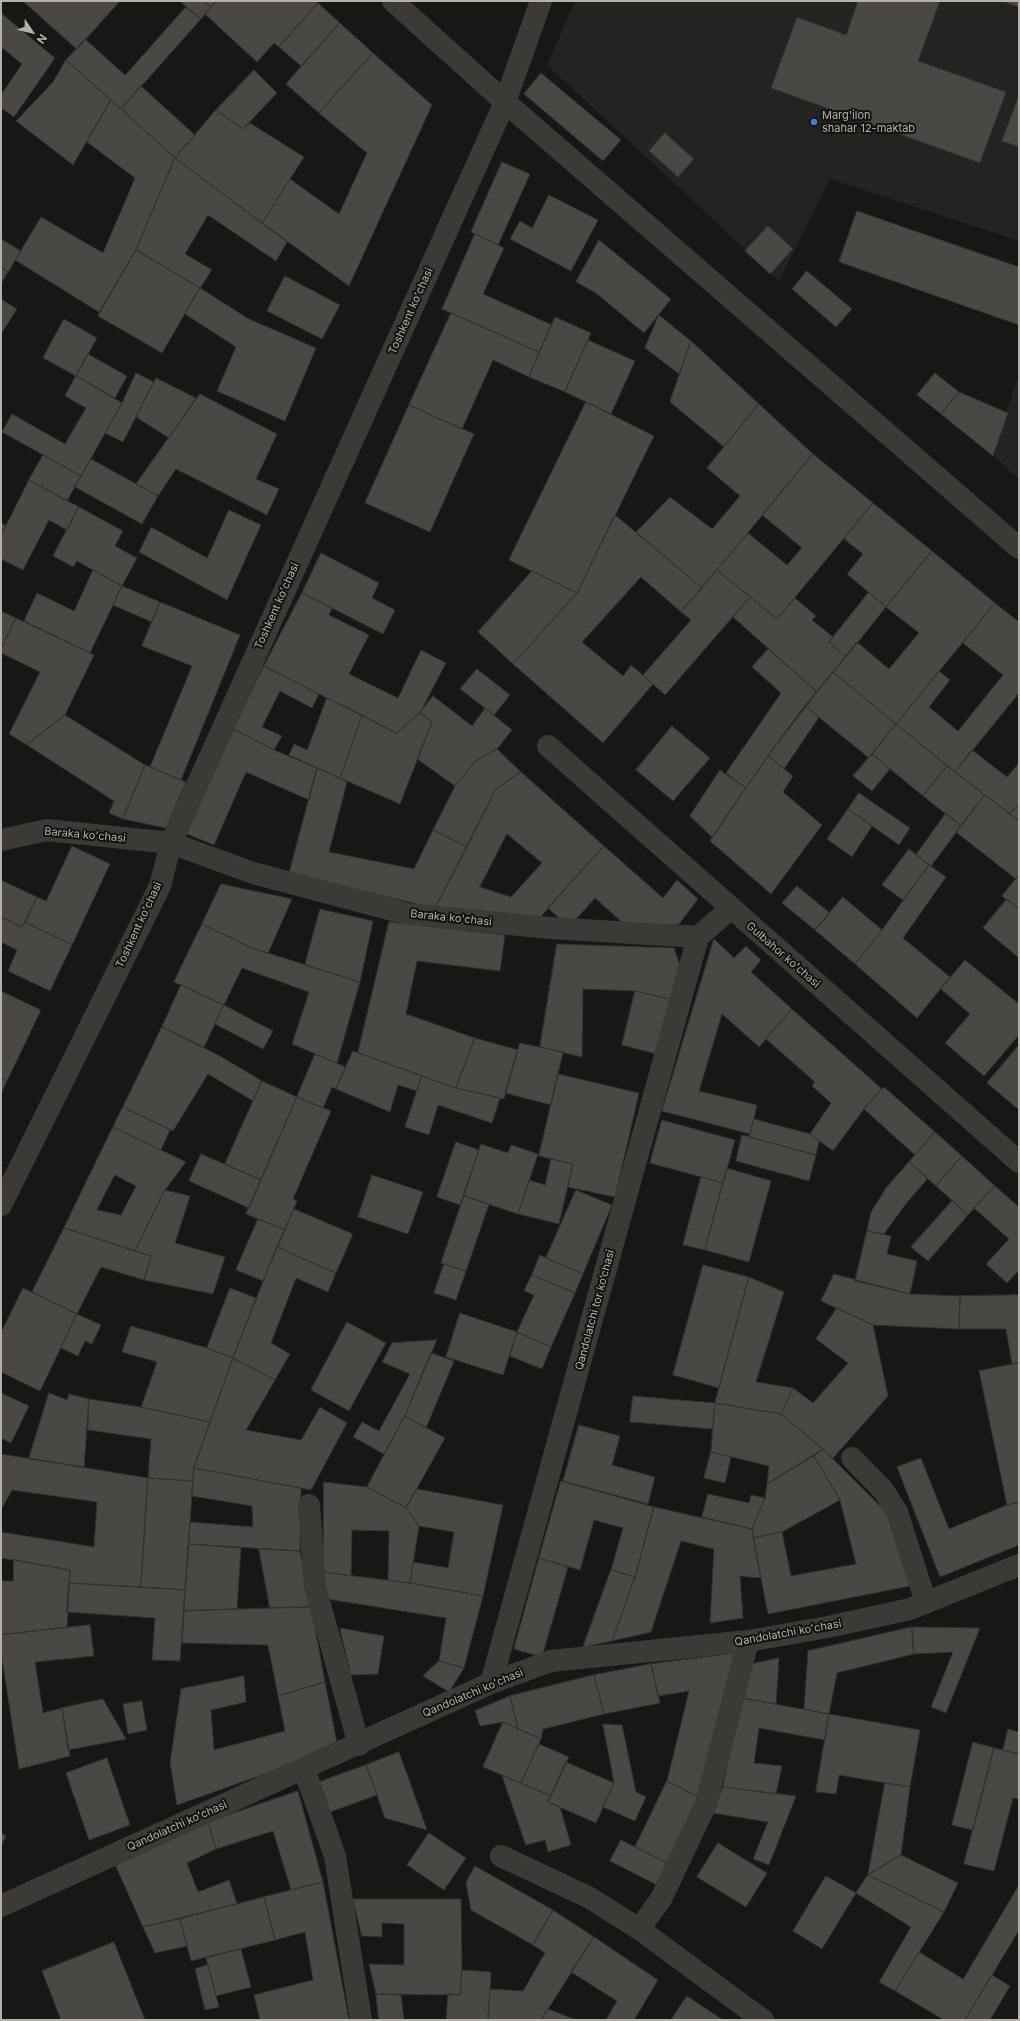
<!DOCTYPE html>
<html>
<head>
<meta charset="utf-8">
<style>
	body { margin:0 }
	#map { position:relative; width:1020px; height:2021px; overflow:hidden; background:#171715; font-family:Inter,sans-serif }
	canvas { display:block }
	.frame { position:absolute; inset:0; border:2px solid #b5b1a8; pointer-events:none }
	.north { position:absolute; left:12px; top:12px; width:40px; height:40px; -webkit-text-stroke:3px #121210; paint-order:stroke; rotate:125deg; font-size:11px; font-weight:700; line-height:16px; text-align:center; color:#b5b1a8 }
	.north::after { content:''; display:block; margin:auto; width:14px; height:18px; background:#b5b1a8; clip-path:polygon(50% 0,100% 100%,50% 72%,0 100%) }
</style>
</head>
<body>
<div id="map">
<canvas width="1020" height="2021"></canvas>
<div class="frame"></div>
<div class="north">N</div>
</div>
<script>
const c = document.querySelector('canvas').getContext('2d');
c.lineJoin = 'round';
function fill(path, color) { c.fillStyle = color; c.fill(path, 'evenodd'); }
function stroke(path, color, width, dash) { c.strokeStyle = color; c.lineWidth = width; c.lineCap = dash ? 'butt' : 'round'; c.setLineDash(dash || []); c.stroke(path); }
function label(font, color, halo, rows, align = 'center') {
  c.font = font + ' Inter,sans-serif'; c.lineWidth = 4; c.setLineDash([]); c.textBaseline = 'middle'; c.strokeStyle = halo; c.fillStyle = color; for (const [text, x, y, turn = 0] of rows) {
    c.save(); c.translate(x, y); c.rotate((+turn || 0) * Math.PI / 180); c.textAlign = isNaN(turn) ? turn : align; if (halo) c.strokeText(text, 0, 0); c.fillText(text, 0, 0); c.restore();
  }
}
const built = new Path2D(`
	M575,1h444v240l-189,-62 -51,102 -232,-216z
	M1019,375v104l-28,-25z`);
const building = new Path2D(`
	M23,1h97l-43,48z
	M180,1h24l7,6 -10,12z
	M204,1h13l-6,6z
	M217,1h98l3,2 -39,44 -5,-4 -17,19 -52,-48z
	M858,1h82l-22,60 88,31 -26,71 -209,-75 26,-71 49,18z
	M1002,1h17v6z
	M318,3l22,20 -39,43 -22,-19z
	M186,7l15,12 -80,90 -55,-49 19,-21 40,36z
	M1,13l54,45 -41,59 -13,-9v-13l21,-31 -21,-17z
	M340,23l33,30 -54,60 -33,-29z
	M373,53l59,52 -83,181 -87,-63 28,-44 49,35 28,-61 -48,-40z
	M66,60l45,40 -38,65 -57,-44 37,-39z
	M254,70l23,23 -34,36 -27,-19z
	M541,73l80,67 -18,21 -79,-67z
	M141,86l54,49 -20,23 -54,-49z
	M1019,95v52l-17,-6z
	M111,100l64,58 -39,92 -37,62 -84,-52 26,-43 62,36 32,-75 -48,-36z
	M216,110l27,19 7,-6 54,34 -42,66 -87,-65z
	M665,133l29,26 -16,18 -29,-26z
	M175,158l112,84 -11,19 -68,-46 -23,39 27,16 -12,18 -64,-38z
	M502,162l28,12 -32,71 -27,-13z
	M549,195l49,25 -27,51 -61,-32 10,-18 12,7z
	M857,211l162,56v58l-180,-63z
	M768,226l25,23 -23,25 -25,-23z
	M475,234l29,14 -21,46 69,31 -13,27 -97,-43z
	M1,239l20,12 -13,21 -7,-5z
	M599,240l72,59 -27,34 -48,-40 -20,-11z
	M136,250l64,38 -38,65 -64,-37z
	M1,267l7,5 -7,12z
	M807,271l45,38 -16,18 -44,-38z
	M285,276l55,29 -18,34 -55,-28z
	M200,288l49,31 67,29 -31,73 -68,-30 19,-44 -51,-33z
	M1,299l16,10 -16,25z
	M451,313l88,39 -10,25 -36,-17 -31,69 -53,-24z
	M659,315l32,26 -12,33 -34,-26z
	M555,317l36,16 -26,59 -36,-15z
	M64,319l33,19 -21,38 -33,-18z
	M588,340l47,21 -24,53 -46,-22z
	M691,341l68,63 -35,43 -54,-45z
	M88,354l39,22 -12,22 -39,-22z
	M136,373l18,9 -31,60 -18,-9 17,-30z
	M935,373l24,19 -18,22 -24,-19z
	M76,376l46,27 -41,73 -79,-44 10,-18 53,30 21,-36 -21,-12z
	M156,378l40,20 -27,40 -33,-21z
	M959,392l49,21 -15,43 -52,-42z
	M200,394l77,40 -21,45 23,10 -12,26 -91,-46 -18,27 -22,-12z
	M586,402l68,34 -77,157 -68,-33z
	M759,404l54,50 -111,134 -66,-56 34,-35 42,32 28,-33 -33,-28z
	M409,405l65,29 -44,98 -65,-29z
	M813,454l60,49 -96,116 -60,-49 31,-37 39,32 15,-17 -40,-33z
	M43,455l38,21 -14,25 -38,-21z
	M91,459l67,37 -16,28 -67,-37z
	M29,480l50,27 -12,23 -18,-10 -26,50 -22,-11v-23z
	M873,503l59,48 -46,56 -39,-33 16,-20 -19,-15z
	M79,507l44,24 -8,15 22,12 -15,28 -45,-25 -4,6 -20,-11z
	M229,510l32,15 -34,75 -88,-48 12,-25 56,31z
	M615,515l87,73 -21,24 -40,-35 -59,65 41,34 8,-11 22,19 -50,59 -90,-79 64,-71z
	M1,523l5,3 -5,10z
	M932,551l63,52 -99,121 -63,-52 24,-30 32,27 30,-36 -33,-26z
	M321,553l58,30 -7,15 23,12 -12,24 -81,-41z
	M93,570l29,16 -32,67 -66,-32 13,-28 37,18z
	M717,570l33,27 -85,98 -22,-20 48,-55 -10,-8z
	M532,571l45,22 -64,71 -35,-32z
	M122,586l38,16 -8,20 -39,-17z
	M869,592l17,15 -40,50 -17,-15z
	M302,593l30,15 -3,7 40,20 -20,39 49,24 23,-48 25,13 -26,50 -24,20 -132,-67z
	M750,597l27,22 18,-21 21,18 -4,4 21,17 -4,5 17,15 -29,35 -84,-75z
	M160,602l80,33 -59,145 -31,-13 42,-101 -50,-20z
	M995,603l24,19v71l-64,79 -59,-48 43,-53 11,9 -21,27 29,24 45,-56 -40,-32z
	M1,611l15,7 -15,31z
	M16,618l78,37 -29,60 -38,30 -18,-11 31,-62 -39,-19v-4z
	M768,649l49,43 -49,64 -22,32 -20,-15 55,-80 -29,-26z
	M264,666l55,28 -7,14 -32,-17 -18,36 20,9 -8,14 -41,-21z
	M477,669l33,26 -16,20 -34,-26z
	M833,672l63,52 -27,34 -64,-52z
	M433,696l39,30 13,-18 27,22 -15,19 -21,12 -21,25 -38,-27 15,-37 -12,-9z
	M327,698l35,17 -22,63 -51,-23 5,-11 13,6z
	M805,706l14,11 -35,52 -16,-13z
	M420,713l12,9 -32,82 -60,-26 22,-63 34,18z
	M65,715l80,50 -22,54 -14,-6 5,-12 -87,-56z
	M896,724l51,42 -24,30 -51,-42z
	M672,726l38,32 -37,43 -37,-31z
	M233,729l41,21 43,18 -8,32 -63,-28 -32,73 -29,-12z
	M497,749l24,23 -25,17 -29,58 -34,-17 22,-44 21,-25z
	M972,750l35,27 12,-14v41l-9,10 -55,-42z
	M872,754l18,15 -18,22 -19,-15z
	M768,756l25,20 -10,16 39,33 -51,69 -61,-53z
	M145,765l41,17 -20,46 -43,-9z
	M947,766l38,29 -24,31 -38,-30z
	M317,768l30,14 -18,70 85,17 19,-39 34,17 -32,61 -146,-34z
	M720,770l26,18 -34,49 -22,-21z
	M521,772l83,74 -69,77 -100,-15 61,-119zM507,834l35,29 -31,34 -31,-10z
	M859,793l51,35 -11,17 -51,-36z
	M985,795l34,26v54l-3,4 -60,-47z
	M1019,804v17l-9,-7z
	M848,809l24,17 -20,31 -25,-18z
	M946,813l15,13 -30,40 -15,-11z
	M72,846l38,18 -38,81 -47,-23 12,-25 9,4z
	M604,846l59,52 14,-18 21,19 -19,25 -46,8 -38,-34 -26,29 -21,-19z
	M909,849l20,16 -26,35 -21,-15z
	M929,865l17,12 -43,61 47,39 -33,41 -62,-54 27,-34z
	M1019,875v34l-17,-13z
	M1,880l36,17 -15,30 -21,-10z
	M221,884l71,15 -24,54 -16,-5 -50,-24z
	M797,886l33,27 -15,17 -33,-27z
	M843,897l39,33 -27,34 -40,-34z
	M1007,899l12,10v49l-36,-30z
	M320,909l53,12 -13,61 -55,-17z
	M1,917l21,10 3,-5 47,23 -22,46 -42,-20 9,-21 -16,-8z
	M389,922l116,13 -5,36 -83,-10 -11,53 69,24 -19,50 -98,-35z
	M202,924l50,24 108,34 -23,81 -45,-19 17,-52 -67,-24 -18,37 -50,-23z
	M714,939l20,19 12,-12 15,14 -10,12 41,37 -33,38 -37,-33 -23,77 58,14 -7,29 -88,-23z
	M557,944l117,4 7,20 -11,31 -35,-8 -52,-2 -1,68 -42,-10z
	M965,960l54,44v31l-35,41 -39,-33 25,-29 -29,-25z
	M181,985l43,20 -20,42 -42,-20z
	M1,991l40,19 -34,71 -6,-3z
	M635,991l35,8 -13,55 -35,-9z
	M224,1005l49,26 -10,18 -48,-25z
	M792,1009l90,80 -18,20 -31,42 -23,-17 21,-31 -19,-17 3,-4 -49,-43z
	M162,1027l58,29 42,25 -9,20 -45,-27 -35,57 -50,-24z
	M475,1038l43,12 -14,49 -48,-11z
	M520,1043l43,9 -12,53 -46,-12z
	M1019,1045v65l-32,-27z
	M353,1051l69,25 -5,15 -19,-6 -8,27 -54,-23z
	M315,1054l31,13 -10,22 -4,-2 -9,21 -26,-11z
	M558,1074l81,19 -24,104 -47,-10 5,-23 -34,-8z
	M422,1076l34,12 44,10 -8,25 -54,-18 -9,30 -24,-8z
	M1,1078l6,3 -6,12z
	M262,1081l35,16 -36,83 -36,-16z
	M884,1087l51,45 -20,23 -51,-46z
	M297,1097l34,14 -38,88 4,2 -12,29 -39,-16z
	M123,1107l47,23 -9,20 -48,-23z
	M754,1119l56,15 9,7 -3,14 -67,-18z
	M662,1120l73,20 -12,43 -73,-20z
	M113,1127l73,35 -21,28 -30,61 -71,-23zM115,1175l21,11 -15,29 -24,-5z
	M935,1132l27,24 -26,30 -27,-24z
	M742,1135l74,20 -7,26 -73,-20z
	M456,1142l23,8 -19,55 -23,-8z
	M481,1144l27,9 3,-8 27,9 -20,60 -54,-18z
	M201,1154l60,26 -12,28 -60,-27z
	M962,1156l33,30 -27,29 -32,-29z
	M551,1159l22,5 -14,60 -41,-10 11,-34 16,5z
	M909,1162l19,16 -23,27 -21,29 -17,-3 4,-19 15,-24z
	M727,1168l44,13 -22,81 -44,-12z
	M372,1175l51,17 -15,42 -50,-17z
	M701,1177l22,6 -18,67 -22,-5z
	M995,1186l24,21v63l-12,13 -21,-19 23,-25 -35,-31z
	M165,1190l25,6 -15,47 50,14 -12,37 -69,-14 7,-24 -16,-5z
	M576,1190l36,15 -29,69 -37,-16z
	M464,1196l25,8 -23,67 -25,-8z
	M952,1201l16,14 -40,46 -17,-14z
	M294,1209l59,25 -17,39 -59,-26z
	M258,1219l27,11 -22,51 -27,-11z
	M64,1228l87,28 -7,24 -43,-13 -24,47 -45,-22z
	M867,1231l24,5 -4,18 30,7 -7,33 -55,-13z
	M277,1247l59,26 -8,19 -32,-14 -25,65 19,11 -15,26 -42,-22z
	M540,1255l43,19 -8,19 -43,-18z
	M444,1264l22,7 -10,29 -22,-7z
	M703,1265l46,12 -30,111 -46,-13z
	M834,1274l76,20 50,2 -1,33 -86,-4 -52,-24z
	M532,1275l43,18 -24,54 -34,-15 17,-37 -10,-4z
	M749,1277l35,15 -28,90 37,6 -12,26 -66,-11z
	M23,1288l54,26 -37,77 -39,-19v-39z
	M230,1288l26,10 -23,60 -26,-10z
	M1019,1295v68l-7,1 -6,-35h-47l1,-33z
	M837,1308l36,17 15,71 -55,62 -52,-44 12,-26 20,15 35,-40 -32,-24z
	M460,1313l57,19 -14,43 -57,-18z
	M77,1314l24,11 -9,19 -7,-3 -7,15 -17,-8z
	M347,1322l39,21 -37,68 -38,-21z
	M131,1326l76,22 26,10 -23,64 -69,-15 16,-45 -35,-10z
	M517,1332l34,15 -9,22 -32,-13z
	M437,1340l-32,76 -21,38 -31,-17 9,-15 17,9 31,-57 -28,-12 10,-19z
	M431,1353l23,8 -28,67 -21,-12z
	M233,1358l42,22 -29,50 55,10 19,-33 27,16 -36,67 -117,-22z
	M1019,1363v139l-12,3 -28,-134z
	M1,1393l28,13 -18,37 -10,-5z
	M49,1393l18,7 2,-6 20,5 -5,68 -55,-9z
	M633,1396l82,7 -2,26 -83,-7z
	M89,1399l52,8 69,15 -16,46 -1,13 -45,-3 3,-39 -63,-9z
	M715,1403l66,11 42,35 -56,35 2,-18 -58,-14z
	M405,1416l40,22 -39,70 -39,-21z
	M579,1425l41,11 -8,29 43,12 -7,27 -85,-23z
	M823,1449l75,75 12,62 -142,28 -15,-76 29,-6 9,44 65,-12 -16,-64 -26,-44z
	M711,1452l20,5 -6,26 -21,-5z
	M1,1454l147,24 -7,109 -72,-4 1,-13 -69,-12v-26l93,15 3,-45 -85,-12 -11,20z
	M814,1456l26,44 -58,32 -29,6 -1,-9 13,-31 2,-14z
	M921,1458l28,71 58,-24 12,-3v43l-79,32 -43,-110z
	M194,1468l107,20 -1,63 -111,-7 1,-22 63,5 -1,-21 -60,-10z
	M148,1478l45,3 -8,109 -44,-3z
	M561,1481l93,26 -19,70 -24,-7 12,-42 -29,-8 -14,50 -41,-12z
	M324,1482l43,5 39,21 13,18 -9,57 -22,-3 1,-49 -37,-1 -1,46 -28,-4z
	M417,1489l86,16 -20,91 -73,-13 3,-21 35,6 6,-36 -35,-6 -13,-18z
	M708,1494l41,9 2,-8 14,3 -13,31 -50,-12z
	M654,1507l98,22 9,49 -21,-2 3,42 -33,5 4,-74 -33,-8 -30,91 -39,9 23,-64z
	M189,1544l52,4 -4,61 -53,2z
	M259,1549l41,2 11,56 -41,1z
	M539,1558l29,9 -26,90 -28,-8z
	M14,1560l56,10 -3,57 -66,8v-54h12z
	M611,1570l24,7 -23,64 -29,6z
	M323,1572l87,11 73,13 -19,72 -25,-7 7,-43 -119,-19z
	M69,1583l116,7 -5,71 -28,-1 3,-42 -88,-6z
	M311,1607l14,75 -47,14 -10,-51 -86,-2 2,-32z
	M90,1625l4,31 -59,6 8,51 19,-5 8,48 -51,13 -18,-117v-17z
	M912,1627l68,1 -34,85 -15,-6 22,-55 -39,2z
	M912,1627l2,27 -77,19 -8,41 -25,-5 4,-58z
	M340,1628l44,8 -6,38 -27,1z
	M737,1653l-35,146 -35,-18 22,-90 -31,5 -7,-32z
	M779,1658l-3,46 -35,-6 7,-33z
	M439,1661l25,7 -15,24 -26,-16z
	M651,1664l9,39 -56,11 -10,-39z
	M594,1675l10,39 -61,15 -2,10 -23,-10 -8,-33z
	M244,1676l2,26 -35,8 3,40 71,-19 -7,-35 47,-14 13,66 -161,57 -7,-42 11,-74z
	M510,1696l8,33 -15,-7 -23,4 -5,-15z
	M741,1698l88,16 -4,26 -66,-12 -5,35 28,3 -6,28 -53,-7z
	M103,1699l23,40 -58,11 -6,-42z
	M142,1701l5,29 -19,4 -5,-30z
	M829,1714l91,16 -10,57 -71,-12 -3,19 -20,-2z
	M503,1722l38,17 -20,44 -38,-16z
	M603,1724l19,1 14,67 10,5 -11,24 -32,-14 11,-24z
	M1008,1729l11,3v22l-16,-4z
	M973,1742l21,6 -21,82 -21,-5z
	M539,1744l30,13 -18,39 -30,-13z
	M994,1748l25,6v45l-6,-1 -19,73 -30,-7z
	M399,1752l28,78 -42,-12 -8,-23 -11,-30z
	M107,1758l23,67 -41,15 -23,-67z
	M566,1762l48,21 -18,40 -48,-21z
	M366,1765l11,30 -47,17 -11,-30z
	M502,1775l49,21 -3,6 12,5 11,38 -23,7 -3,-12 -19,5z
	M667,1781l35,18 -33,65 -34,-17z
	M885,1783l25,4 -9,68 -33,20z
	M723,1787l73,9 -27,69 -16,-6 15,-37 -55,-9z
	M298,1791l25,91 -32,8 -18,-59 -57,18 -8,-27z
	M208,1822l8,27 -29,14 11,29 31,-12 8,24 -94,23 -30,-67z
	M1,1833l5,3 -5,10z
	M429,1833l37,25 -22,32 -37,-25z
	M621,1840l50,25 -10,22 -51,-26z
	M718,1843l49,30 -21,34 -49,-30z
	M901,1855l57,28 -14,29 -76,-37z
	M475,1866l78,44 -20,35 -62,-35 -5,-27z
	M868,1875l76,37 -49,79 -16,-9 32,-55 -55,-34z
	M826,1876l30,17 -34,56 -29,-18z
	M323,1882l26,138h-89l-6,-25 59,-15 -8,-48 -30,8 -11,-43z
	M1019,1885v45l-54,90h-21l-49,-29 24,-39 44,27z
	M264,1897l11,43 -84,21 -11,-42z
	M353,1899h108l1,71 -2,25 -84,-1 -7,-30 35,1v-41l-22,-1v14l-20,-1z
	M553,1910l41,27 -53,83h-53l2,-31 33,2 22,-38 -12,-8z
	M180,1919l7,27 -32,7 -12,-26z
	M594,1937l64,43 -24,40h-28l11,-19 -46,-29z
	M114,1942l31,78h-84l-19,-49z
	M241,1949l10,38 -35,9 -10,-38z
	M208,1965l11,42 -14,3 -10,-41z
	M462,1970l29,2 -3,48h-42l2,-26 12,1z
	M992,1975l18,11 -20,34h-25z
	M376,1994l25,1 3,25h-25z
	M687,1996l36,24h-52z
	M548,2009l28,11h-35z`);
const minor = new Path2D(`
	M393,1l112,101 514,446
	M548,746l471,416
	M1,840l46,-10 124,13 82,30 155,41 142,14 148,9 32,-28
	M1,1205l159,-319 11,-43 334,-741 36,-101
	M852,1458l31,32 14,22 29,91
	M309,1505l6,82 44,158
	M748,1641l-42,163 -45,95 -22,30 124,91
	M491,1683l207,-746
	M304,1769l31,87 26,164
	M501,1856l89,42 49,31
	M1,1906l490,-223 60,-22 197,-20 80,-14 82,-18 109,-44`);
const markers = [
	[814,122,4,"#457bdf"]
];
const poiNames = [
	["Marg'ilon",822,116],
	["shahar 12-maktab",822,129]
];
const streetNames = [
	["Toshkent koʻchasi",411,311,-66],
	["Toshkent koʻchasi",277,606,-66],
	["Baraka koʻchasi",85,835,5],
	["Baraka ko'chasi",451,918,6],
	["Toshkent koʻchasi",139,925,-65],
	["Gulbahor koʻchasi",783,955,41],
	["Qandolatchi tor ko‘chasi",595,1310,-75],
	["Qandolatchi koʻchasi",788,1633,-10],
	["Qandolatchi koʻchasi",473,1693,-23],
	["Qandolatchi koʻchasi",177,1826,-24]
];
fill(built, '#232321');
fill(building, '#494844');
stroke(building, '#32322f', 1);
stroke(minor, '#3b3a36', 22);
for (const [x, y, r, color] of markers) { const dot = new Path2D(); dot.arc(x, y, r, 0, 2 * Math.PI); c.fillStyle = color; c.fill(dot); stroke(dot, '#121210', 1.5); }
label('11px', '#b5b1a8', '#121210', poiNames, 'left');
label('11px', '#b5b1a8', '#121210', streetNames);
</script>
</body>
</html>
